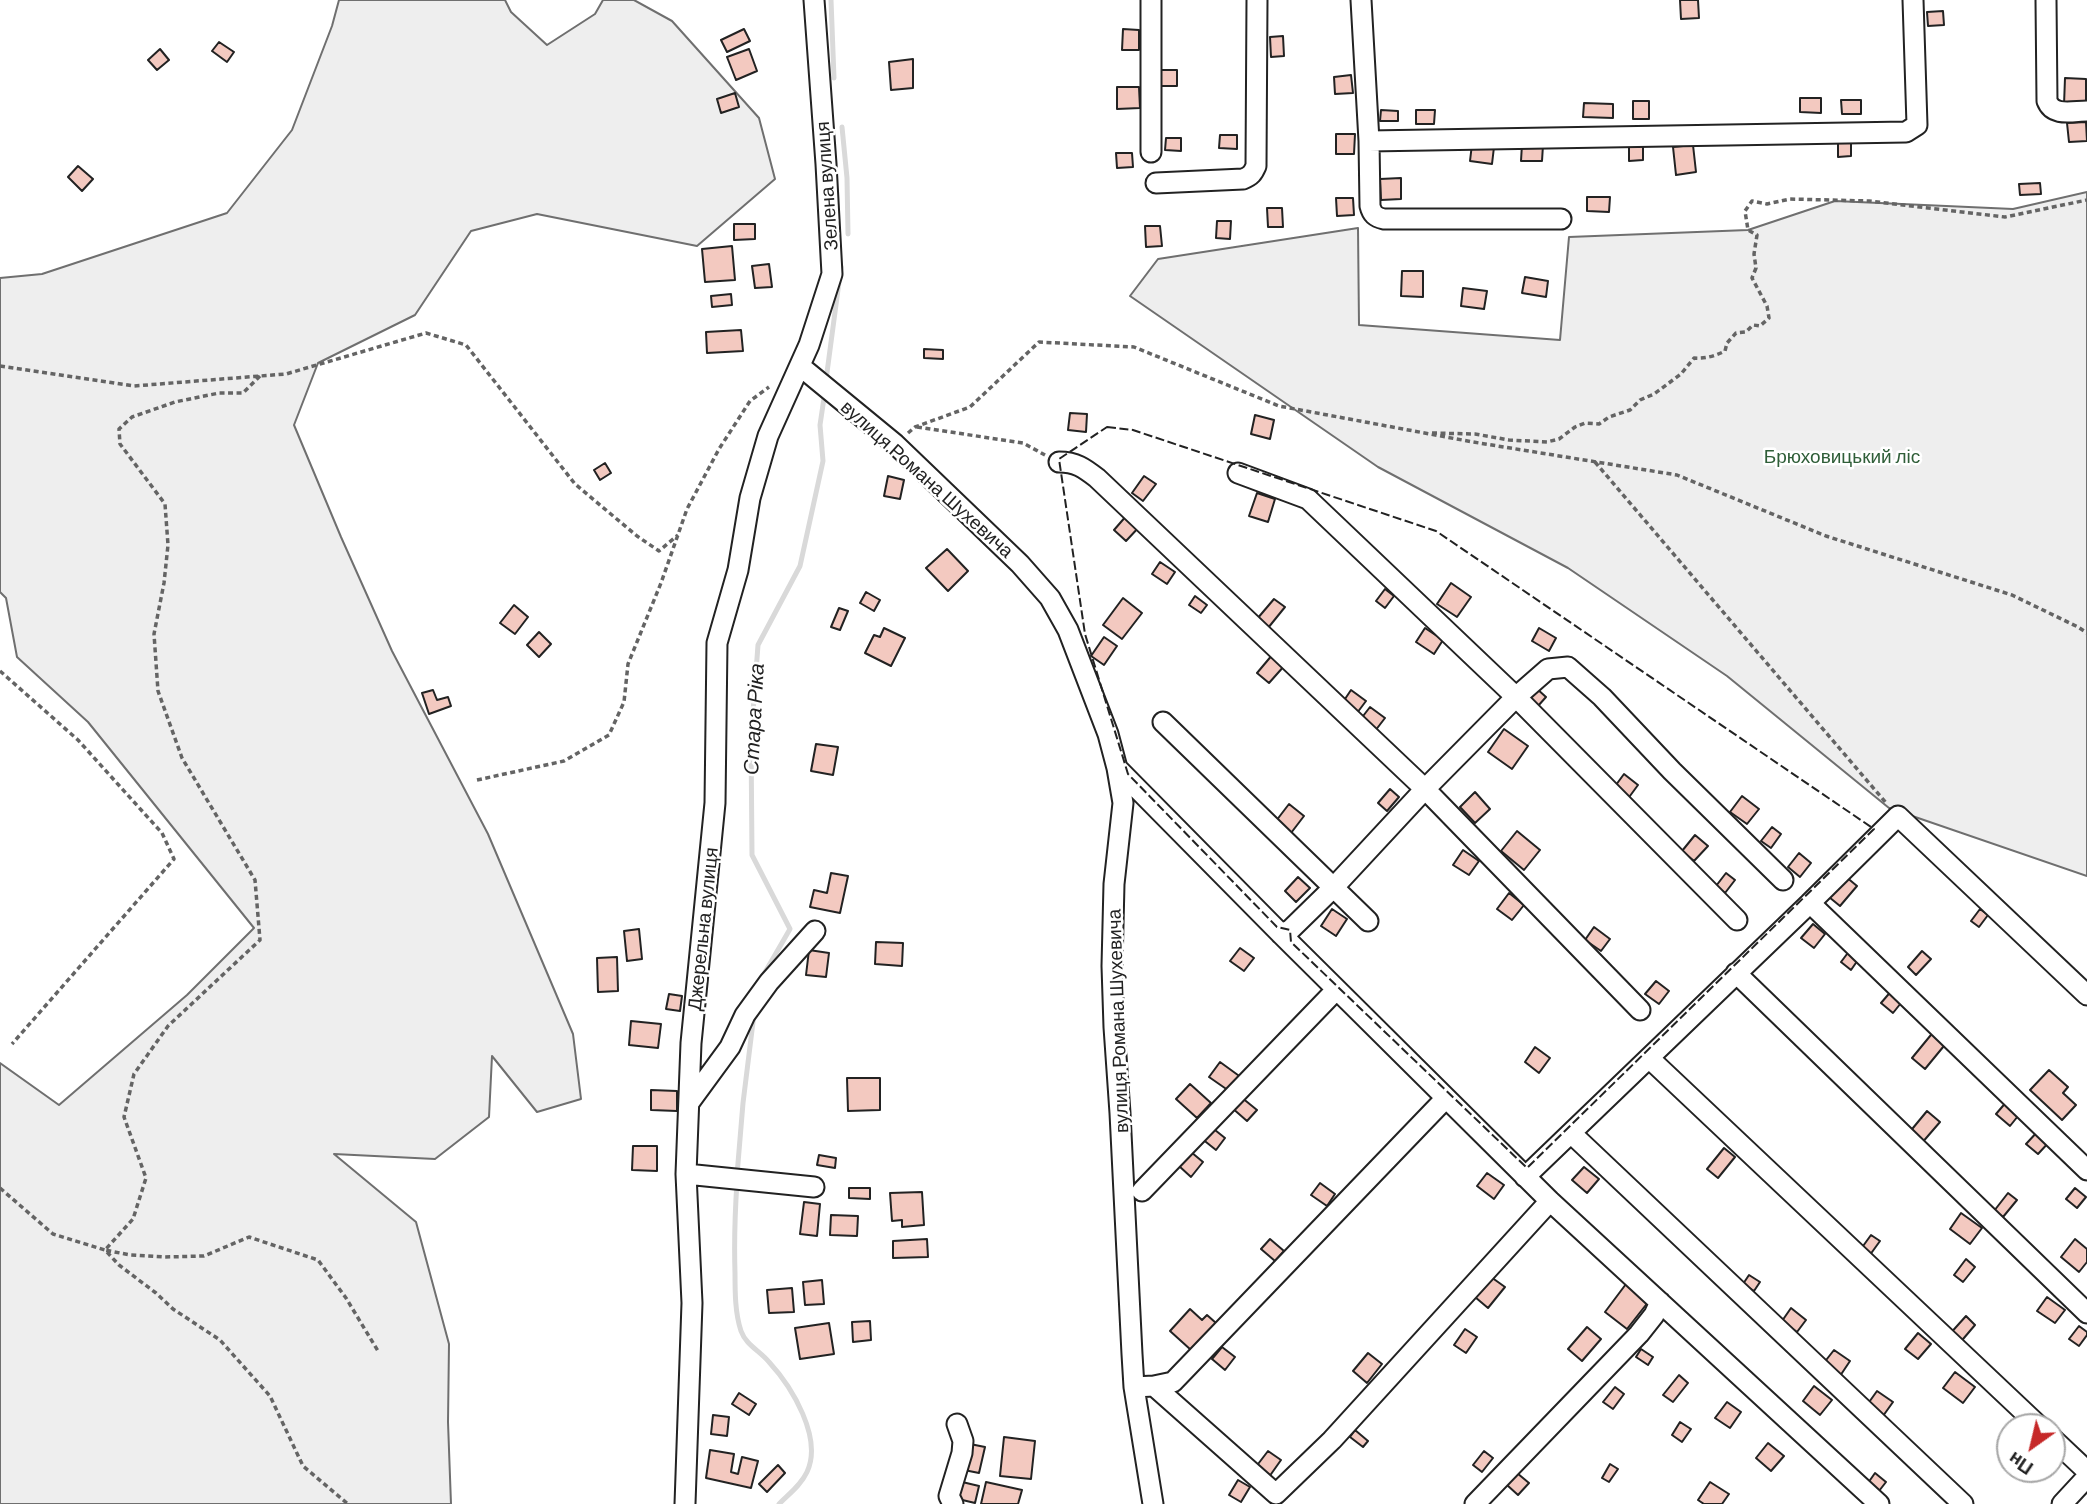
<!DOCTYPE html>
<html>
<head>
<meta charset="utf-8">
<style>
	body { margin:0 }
	#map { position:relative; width:2087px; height:1504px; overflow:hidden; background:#fff; font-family:Barlow,sans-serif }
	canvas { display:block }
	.north { position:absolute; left:1996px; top:1413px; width:70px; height:70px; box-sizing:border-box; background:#fff; border:2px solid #a7a7a7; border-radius:50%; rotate:214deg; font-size:19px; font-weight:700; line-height:28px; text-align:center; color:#222 }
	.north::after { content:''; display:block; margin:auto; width:24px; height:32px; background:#c62828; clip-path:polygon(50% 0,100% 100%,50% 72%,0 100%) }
</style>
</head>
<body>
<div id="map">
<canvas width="2087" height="1504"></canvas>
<div class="north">Пн</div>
</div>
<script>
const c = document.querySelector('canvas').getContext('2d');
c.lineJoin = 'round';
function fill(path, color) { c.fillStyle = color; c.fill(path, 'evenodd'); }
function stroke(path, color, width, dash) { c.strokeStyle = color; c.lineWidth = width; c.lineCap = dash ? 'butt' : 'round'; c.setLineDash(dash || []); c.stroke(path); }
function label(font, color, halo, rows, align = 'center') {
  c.font = font + ' Barlow,sans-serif'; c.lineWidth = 5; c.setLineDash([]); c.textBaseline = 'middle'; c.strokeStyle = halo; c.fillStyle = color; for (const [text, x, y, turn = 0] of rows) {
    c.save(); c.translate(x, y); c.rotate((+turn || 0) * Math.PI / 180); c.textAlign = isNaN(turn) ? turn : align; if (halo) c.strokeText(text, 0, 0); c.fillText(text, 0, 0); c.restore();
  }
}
const green = new Path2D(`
	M339,0h166l6,12 36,33 48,-31 8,-14h31l38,21 87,97 16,61 -78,67 -160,-32 -66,17 -56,84 -97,48 -24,62 47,112 51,114 96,183 85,200 8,65 -44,13 -45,-56 -3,61 -54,42 -101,-5 82,68 33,122 -1,78 3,82h-451v-441l59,42 128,-110 67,-67 -166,-206 -71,-65 -11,-59 -6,-6v-314l42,-4 185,-61 65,-83 40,-104z
	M2087,192v684l-198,-68 -162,-132 -159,-108 -190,-101 -248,-171 28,-37 200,-31 1,97 201,15 9,-103 179,-7 87,-29 178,8z`);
const stream = new Path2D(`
	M831,0l3,78
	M842,127l5,51 1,56
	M826,380l15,-113
	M764,974l26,-45 -38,-74 -1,-116 7,-94 42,-79 23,-105 -3,-36 4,-27
	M737,1175l6,-72 11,-89
	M737,1182c-2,30 -3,60 -2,91 0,19 0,40 6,58 5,14 19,20 28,31 23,25 54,76 38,110 -6,13 -18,22 -28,32`);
const building = new Path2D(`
	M1680,0h18l1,18 -18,1z
	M1943,11l1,14 -16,1 -1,-14z
	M744,29l6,12 -23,11 -6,-12z
	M1123,29l16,1v20h-17z
	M1283,36l1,20 -13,1 -1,-20z
	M219,42l15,10 -7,10 -15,-11z
	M160,49l9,11 -12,10 -9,-10z
	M749,49l8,22 -21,9 -9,-23z
	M913,59v29l-22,2 -2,-28z
	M1160,70h17v16h-17z
	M1351,75l2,18 -18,1 -1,-17z
	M2065,78l21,1v27l-22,-1z
	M1117,87h22l1,21 -23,1z
	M735,93l4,14 -18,6 -4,-14z
	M1800,98h21v15l-21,-1z
	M1841,100h20v14h-19z
	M1633,101h16v18h-16z
	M1584,103l29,1v14l-30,-1z
	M1381,110l17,1v10h-18z
	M1416,110h19l-1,14h-18z
	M2086,122l1,19 -18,1 -2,-19z
	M1336,134h19l-1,20h-18z
	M1220,135h17v14l-18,-1z
	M1166,138h15v13l-16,-1z
	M1851,142v14l-13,1v-14z
	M1472,144l22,3 -2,17 -22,-3z
	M1522,144l21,1 -1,16h-21z
	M1693,145l3,27 -20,3 -3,-28z
	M1629,146h14v14l-14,1z
	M1116,153h16l1,14 -16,1z
	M78,166l15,13 -11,12 -14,-14z
	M1401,178v21l-20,1 -1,-21z
	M2040,183l1,11 -21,1 -1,-11z
	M1587,197h23l-1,15 -22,-1z
	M1336,198h17l1,17 -17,1z
	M1267,208h15l1,19h-15z
	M1217,221h14l-1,18 -14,-1z
	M734,224h21v15l-21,1z
	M1145,226h15l2,20 -16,1z
	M732,246l3,34 -30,2 -3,-33z
	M769,264l3,23 -17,1 -3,-22z
	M1402,271h21v26l-22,-1z
	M1525,277l23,4 -2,16 -24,-4z
	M1463,288l24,3 -3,18 -23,-3z
	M731,294l1,11 -20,2 -1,-11z
	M741,330l2,21 -36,2 -1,-21z
	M924,349l19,1v9l-19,-1z
	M1070,413l17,1 -1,18 -18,-2z
	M1255,415l19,5 -4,19 -19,-5z
	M605,463l6,10 -11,7 -6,-10z
	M888,476l16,4 -4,19 -16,-3z
	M1144,476l12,8 -13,17 -11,-8z
	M1257,493l18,6 -7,23 -19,-6z
	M1127,515l13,11 -14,15 -12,-11z
	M947,549l21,22 -20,20 -22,-23z
	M1160,562l15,10 -8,12 -15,-10z
	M1451,583l20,14 -14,20 -20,-13z
	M1385,589l9,7 -9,12 -9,-7z
	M866,592l14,8 -6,11 -14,-8z
	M1195,596l12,9 -6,8 -12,-8z
	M1123,598l19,15 -20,26 -19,-14z
	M1274,599l11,8 -17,21 -11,-9z
	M514,605l14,12 -13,17 -15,-11z
	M839,608l9,3 -8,19 -9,-3z
	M884,628l21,10 -14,28 -26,-13 9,-18 6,2z
	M1425,628l18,12 -9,14 -18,-12z
	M1539,628l17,10 -7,13 -17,-10z
	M539,632l12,12 -12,13 -12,-12z
	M1104,637l13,9 -13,19 -13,-9z
	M1273,654l12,11 -16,18 -12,-10z
	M1536,688l10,9 -8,9 -10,-10z
	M433,690l4,10 11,-3 3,9 -22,8 -7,-21z
	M1351,690l15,11 -9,12 -14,-11z
	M1370,707l15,11 -10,13 -15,-11z
	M1504,729l24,17 -16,23 -24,-17z
	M816,744l22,3 -5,28 -22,-4z
	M1624,774l14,11 -11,15 -14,-11z
	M1390,789l9,8 -12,14 -9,-8z
	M1475,792l15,17 -15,14 -15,-16z
	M1742,796l17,13 -12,15 -17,-12z
	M1289,804l15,12 -13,17 -15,-12z
	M1772,827l9,7 -10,14 -10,-7z
	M1517,831l23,19 -16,20 -23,-19z
	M1695,835l13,11 -14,15 -12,-10z
	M1463,850l16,11 -10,14 -16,-10z
	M1799,853l12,10 -11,14 -12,-10z
	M831,873l17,3 -8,37 -30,-6 4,-17 13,3z
	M1726,873l9,7 -10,13 -9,-7z
	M1845,876l12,10 -17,20 -11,-9z
	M1298,877l12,11 -14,14 -11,-11z
	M1509,893l15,12 -12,15 -15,-11z
	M1332,909l15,10 -11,17 -15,-10z
	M1980,909l8,6 -9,12 -8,-6z
	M1813,924l12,10 -11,14 -13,-10z
	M1594,927l16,12 -9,12 -16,-11z
	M639,929l3,30 -15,2 -3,-30z
	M876,942l27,1 -1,23 -27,-2z
	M1240,948l14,10 -10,13 -14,-10z
	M809,950l20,3 -3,24 -20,-2z
	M1850,950l10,7 -9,13 -10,-8z
	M1922,951l9,8 -15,16 -8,-8z
	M617,957l1,34 -20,1 -1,-34z
	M1656,981l13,10 -10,13 -14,-10z
	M1893,989l12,9 -12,15 -12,-10z
	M669,994l13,2 -2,15 -14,-2z
	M631,1021l30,3 -3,24 -29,-3z
	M1935,1030l13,11 -23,28 -13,-11z
	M1535,1047l15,11 -11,15 -14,-11z
	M1220,1062l22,16 -10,15 -23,-16z
	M2049,1070l19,17 -5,6 13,12 -14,15 -32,-30z
	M847,1078h33v32l-32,1z
	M1190,1084l21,19 -14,15 -21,-19z
	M651,1090l26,1v20l-26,-1z
	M1241,1097l16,13 -10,11 -16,-14z
	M2008,1100l14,11 -12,15 -14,-12z
	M1927,1111l13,11 -19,22 -13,-10z
	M1210,1126l15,12 -9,12 -15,-12z
	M2039,1130l12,10 -13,14 -12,-10z
	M633,1146h24v25l-25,-1z
	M1724,1148l11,9 -17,21 -11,-9z
	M1191,1152l12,10 -12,15 -12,-11z
	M819,1155l17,3 -1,10 -18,-3z
	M1584,1167l15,12 -12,14 -15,-13z
	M1487,1173l17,12 -10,14 -17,-13z
	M1320,1183l15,11 -8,12 -16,-11z
	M849,1188h21v11l-21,-1z
	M2075,1188l11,9 -9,11 -11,-9z
	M922,1192l2,33 -22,2v-7l-10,1 -2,-28z
	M2008,1193l9,7 -14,17 -9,-6z
	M804,1202l16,2 -3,32 -17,-2z
	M1961,1213l21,15 -12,16 -20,-15z
	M831,1215l27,1 -1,20 -27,-1z
	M1871,1235l9,6 -13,18 -9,-6z
	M927,1239l1,18 -35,1v-17z
	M1270,1239l14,12 -9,10 -14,-12z
	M2075,1239l12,10v13l-8,10 -18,-15z
	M1966,1259l9,8 -12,15 -9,-7z
	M1749,1275l11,7 -6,9 -11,-7z
	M1491,1277l14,10 -17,21 -13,-11z
	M822,1280l2,24 -19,1 -2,-23z
	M1626,1284l23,17 -22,28 -22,-17z
	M792,1288l2,24 -25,1 -2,-23z
	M2047,1297l18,13 -10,13 -18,-12z
	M1791,1308l15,12 -9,12 -15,-11z
	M1190,1309l12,11 5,-5 9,8 -25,27 -21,-19z
	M1966,1316l9,9 -17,20 -10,-9z
	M870,1321l1,19 -18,2 -1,-20z
	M829,1323l5,31 -34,5 -5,-31z
	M2079,1326l8,6v3l-8,11 -10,-7z
	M1587,1327l14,12 -19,22 -14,-12z
	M1465,1329l12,8 -11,16 -12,-8z
	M1918,1333l13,11 -13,15 -13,-10z
	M1222,1347l13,10 -10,13 -13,-11z
	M1641,1349l12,8 -5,8 -12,-8z
	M1834,1350l16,11 -10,15 -17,-12z
	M1368,1353l14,11 -15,19 -14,-12z
	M1955,1372l20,15 -12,16 -20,-15z
	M1679,1375l9,8 -15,19 -10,-7z
	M1814,1386l18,14 -12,15 -17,-14z
	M1615,1387l9,7 -11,15 -10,-7z
	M1877,1391l16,11 -10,14 -16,-11z
	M739,1393l17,11 -7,11 -17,-11z
	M1727,1402l14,10 -11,16 -15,-10z
	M713,1415l16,2 -2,19 -16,-2z
	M1680,1422l11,7 -9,13 -10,-7z
	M1355,1430l13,11 -5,6 -13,-10z
	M1004,1437l31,4 -4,38 -31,-3z
	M1768,1443l16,13 -13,15 -15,-13z
	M970,1444l15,3 -6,26 -15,-3z
	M710,1450l24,4 -3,18 7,2 4,-17 16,4 -7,27 -45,-10z
	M1268,1451l13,9 -12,17 -14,-9z
	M1484,1451l9,7 -11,14 -9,-7z
	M1610,1464l8,5 -9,13 -7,-4z
	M778,1465l7,8 -18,19 -8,-8z
	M1517,1473l12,10 -11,12 -11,-10z
	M1875,1473l11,9 -7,9 -11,-8z
	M1238,1480l12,7 -9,15 -12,-7z
	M958,1481l21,5 -4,17 -21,-5z
	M986,1482l36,8 -4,14h-37z
	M1710,1482l19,12 -7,10h-18l-6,-4z`);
const path = new Path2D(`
	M0,366l134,20 126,-10 26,-2 140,-41 40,12 109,139 62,52 22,15 19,-16
	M260,376l-17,17h-24l-44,9 -43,15 -13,12 1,15 45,60 3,41 -4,38 -10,51 4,57 24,67 73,122 5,60 -92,86 -34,48 -10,43 22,61 -13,41 -28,31 25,5 34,2 40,-1 45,-19 69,23 28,38 32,53
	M917,427l106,16 22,12
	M908,433l7,-6 55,-20 69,-65 95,5 145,59 194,36 204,33 149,61 186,59 66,32 9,6
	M1432,433l43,1 34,6 38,2 12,-3 16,-12 10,-4 14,1 10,-7 21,-7 10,-10 14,-6 27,-20 13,-16c11,1 21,-2 31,-7l2,-8 9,-10 10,-1 7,-7 7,1 9,-8 -2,-12 -15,-28 4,-10 -2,-14 3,-19 -9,-5 -3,-19 7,-10 15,3 23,-5 79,2 136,16 82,-17
	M1595,462l292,342
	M0,671l78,69 84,93 12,26 -162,185
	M477,780l87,-19 45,-26 15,-33 4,-38 33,-81 26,-74 32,-60 31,-48 19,-14
	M0,1188l53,46 52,16 14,15 37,28 17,16 47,31 50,56 33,70 45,38`);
const minor = new Path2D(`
	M1361,0l8,141 1,65c2,8 5,11 14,13h177
	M2046,0l1,101c6,16 26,10 40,10
	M1369,141l537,-9 11,-7 -4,-125
	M1151,152v-152
	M1156,183l87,-4c8,-3 10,-6 13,-13l1,-166
	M800,366l95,78 125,120 30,34 18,32 40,104 9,34 6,35 -9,81 -2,82 2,61 6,86 12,241 2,33 19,117
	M1059,462c17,0 25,6 38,16l328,311 215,221
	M1238,473l70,26 208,198 221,223
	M1163,722l205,199
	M1117,768l164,166 269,267 329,303
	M1810,903l88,-87 189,179
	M1281,934l9,-4 44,-43 91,-98 91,-92 32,-28 20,-2 34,30 70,74 111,109
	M1736,973l351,340
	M1649,1058l391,369
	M689,1103l41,-56 15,-32 24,-33 46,-51
	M1572,1134l391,370
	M686,1174l128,13
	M1525,1177l285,-274 277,267
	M1142,1191l194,-201
	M1154,1386l19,-4 273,-284
	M1134,1387l20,-1 122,108 56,-54 218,-239
	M2052,1438l35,33
	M685,1504l7,-201 -6,-129 5,-131 24,-240 2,-160 21,-73 12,-72 18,-62 41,-91 23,-71 -6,-110 -12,-164
	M953,1504l-4,-8 13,-43 1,-12 -6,-17
	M1475,1504l164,-170 15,-19 6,-13
	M2062,1504l25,-27`);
const fence = new Path2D(`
	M1107,427l26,3 303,101 438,298 -347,339 -236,-226 -1,-12 -13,-3 -149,-153 -43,-140 -26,-175z`);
const streetNames = [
	["Зелена вулиця",827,186,-94],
	["вулиця Романа Шухевича",927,479,42],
	["Джерельна вулиця",703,929,-84],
	["вулиця Романа Шухевича",1118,1021,-92]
];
const parkNames = [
	["Брюховицький ліс",1842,457]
];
const waterNames = [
	["Стара Ріка",754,719,-87]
];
fill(green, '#eee');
stroke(green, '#6f6f6f', 2);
stroke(stream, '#d9d9d9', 5);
fill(building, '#f3c9c0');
stroke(building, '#222', 2);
stroke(minor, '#222', 23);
stroke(path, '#646464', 3.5, [5, 3.5]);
stroke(minor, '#fff', 19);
stroke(fence, '#222', 2, [9, 3.5]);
label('19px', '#222', '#fff', streetNames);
label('19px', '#2f5e38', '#fff', parkNames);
label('italic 21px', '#222', '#fff', waterNames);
</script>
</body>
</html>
